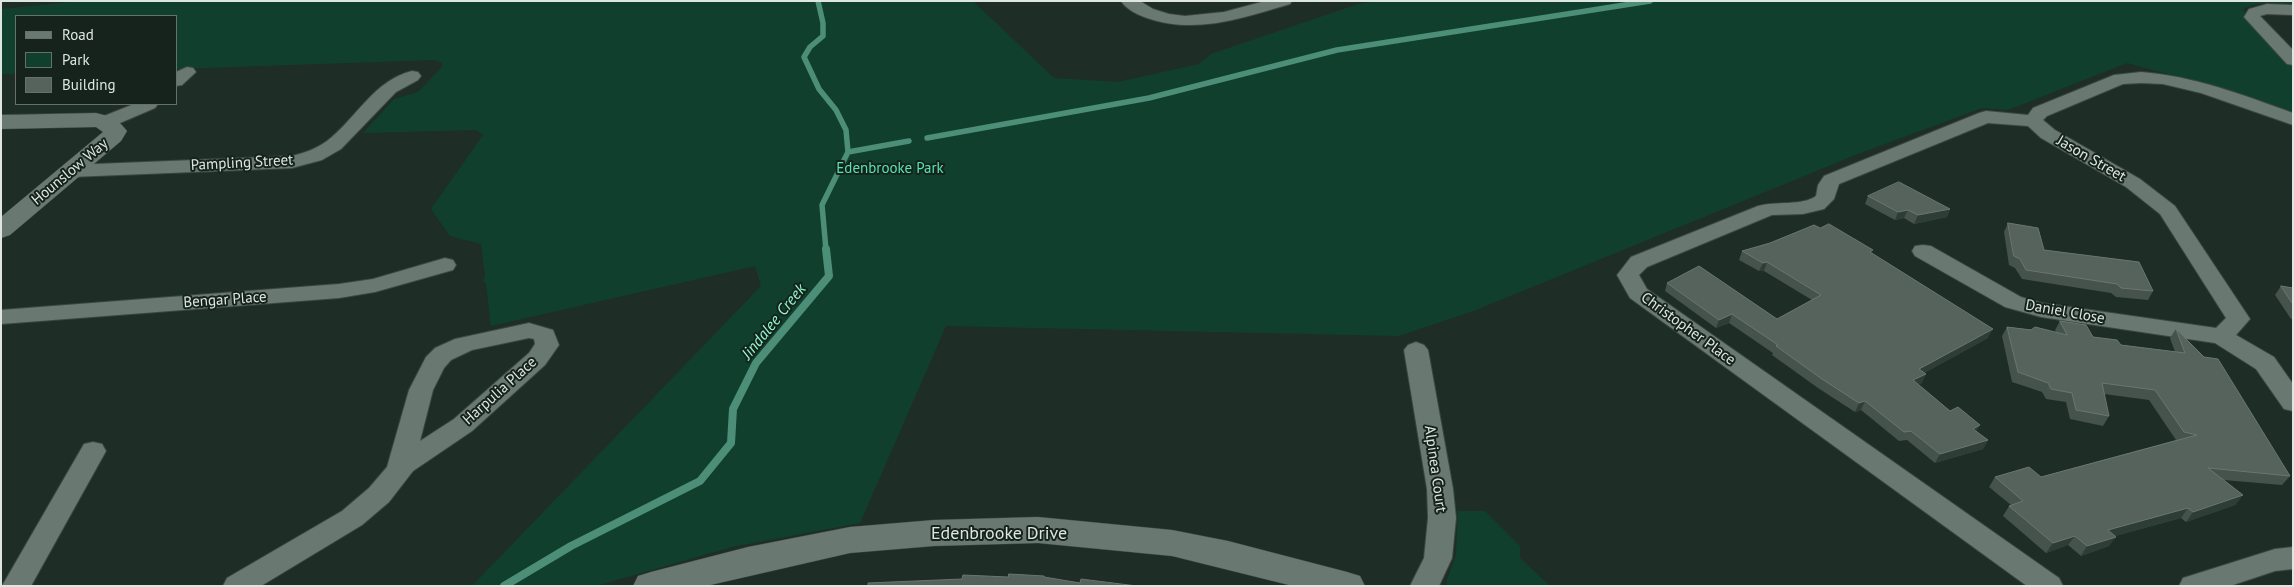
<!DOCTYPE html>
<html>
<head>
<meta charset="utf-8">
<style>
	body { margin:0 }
	#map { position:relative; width:2294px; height:587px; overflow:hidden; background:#1f2d27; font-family:"PT Sans",sans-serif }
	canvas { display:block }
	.frame { position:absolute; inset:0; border:2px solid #dee6e2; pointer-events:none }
	.legend { position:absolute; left:15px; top:15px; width:162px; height:90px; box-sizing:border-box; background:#16231d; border:1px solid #66716c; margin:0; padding:6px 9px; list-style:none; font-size:15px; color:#dee6e2 }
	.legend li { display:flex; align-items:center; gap:10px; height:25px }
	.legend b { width:25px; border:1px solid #66716c }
</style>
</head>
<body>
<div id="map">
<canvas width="2294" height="587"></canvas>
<div class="frame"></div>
<ul class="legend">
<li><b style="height:6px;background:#697971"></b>Road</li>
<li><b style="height:14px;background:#113f2e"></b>Park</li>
<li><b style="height:14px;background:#55635c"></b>Building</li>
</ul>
</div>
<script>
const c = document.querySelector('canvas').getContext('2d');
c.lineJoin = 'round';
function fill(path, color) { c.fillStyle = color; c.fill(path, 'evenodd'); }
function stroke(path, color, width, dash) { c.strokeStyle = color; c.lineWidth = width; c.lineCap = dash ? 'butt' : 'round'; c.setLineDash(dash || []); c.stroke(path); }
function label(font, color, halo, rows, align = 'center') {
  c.font = font + ' "PT Sans",sans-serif'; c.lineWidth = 4; c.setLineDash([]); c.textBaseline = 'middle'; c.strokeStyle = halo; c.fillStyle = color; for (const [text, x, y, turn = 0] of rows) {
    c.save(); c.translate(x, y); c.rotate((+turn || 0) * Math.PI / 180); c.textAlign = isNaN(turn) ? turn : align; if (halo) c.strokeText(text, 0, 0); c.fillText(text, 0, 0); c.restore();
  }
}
const green = new Path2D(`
	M82,1h891l81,77 64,4 81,-18 12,-10 147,-50 20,-3h915v5c-15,-2 -38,-6 -50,4l50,54v51l-62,-24 -104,-28 -119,47 -26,-2 -119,44 -387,158 -77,26 -453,-10 -86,197 -128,24 -136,39h-124l289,-300 -6,-20 -264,60 -5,-43 -3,-2 2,-5 -4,-32 -31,-8 -19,-27 52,-74 -7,-5 -113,3 31,-34 24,-7 24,-25v-4l-8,-3 -258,9v-53h-160v58h-15v-65z
	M1458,511h27l35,35v12l30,28h-103v-7l9,-24z`);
const streamFar1 = new Path2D(`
	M818,1l5,22v13l-13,11 -6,10 15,32 17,21 10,20 2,22 -26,53 4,45
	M927,138l222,-40 188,-48 313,-49
	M848,152l61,-11`);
const stream = new Path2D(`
	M504,586l67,-40 129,-65 31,-38 2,-34 23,-46 73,-87 -3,-27`);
const minor = new Path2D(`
	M1121,1h19l13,8 16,5 16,2 39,-4 41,-11h27l-2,3c-48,14 -94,31 -143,14 -9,-3 -21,-9 -26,-17z
	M2267,4l26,1v10l-26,-1 -7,2 33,34v15l-6,-1 -43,-47 5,-8z
	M187,67l6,1 3,4 -14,13 -6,1v-14z
	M412,71l6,1 3,4 -3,4 -22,12 -55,57 -19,11 -30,8 -221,9 -7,-2 -3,-4 3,-4 7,-2 221,-9c12,-3 24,-7 35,-15 29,-22 47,-61 85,-70z
	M2141,72c53,4 102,23 152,41v12l-92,-32 -38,-9 -22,-1 -18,1 -76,32 -4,4 12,10 85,49 35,27 75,113 -14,16 38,22 19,27v27l-9,-2 -28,-40 -41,-26 -174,-26 -36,-10 -90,-51 -3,-5 3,-5 8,-1 8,1 90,51 21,6 174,25 10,-10 -66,-104 -34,-27 -85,-49 -13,-12 -40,-3 -149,61 -5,15 -10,10 -21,5 -31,1 -125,52 -8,8 8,14 412,289 4,8h-36l-397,-288 -13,-23 14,-18 127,-51c17,-5 45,0 58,-10l2,-11 6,-9 155,-63 7,-2 42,4 5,-7 81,-33z
	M134,104h24l-3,4 -42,18 -7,2 -7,-2 -2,-4 2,-4z
	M445,258l8,2 3,5 -3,5 -78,22 -36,6 -338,26v-14l338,-26 34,-5z
	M529,323l24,7 6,15 -14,20 -73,66 -59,40 -24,31 -27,23 -101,61h-38l4,-8 115,-67 27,-23 18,-21 22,-77 17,-33 9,-9 20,-9zM529,338l5,1 1,5 -6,9 -75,66 -34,22 13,-51 11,-22 7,-8 21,-10z
	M1416,342l8,3 4,5 25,139 3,29 -4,40 -13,28h-29l14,-28 4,-40 -1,-29 -23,-139 4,-5z
	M93,442l9,2 4,7 -75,135h-29l82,-142z
	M2293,547v22l-18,2 -45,15h-51l4,-8 92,-29z`);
const tertiary = new Path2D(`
	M96,113c14,3 22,6 31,18l-6,10 -111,94 -9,3v-21l102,-85 -7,-5 -95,2v-14z
	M1038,517l134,13 56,11 119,31 13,4 5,10h-72l-121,-30 -134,-13 -104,3 -84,7 -144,33h-73l5,-10 13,-4 97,-25 102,-20 84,-7z`);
const wall = new Path2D(`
	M1868,196l82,13 -3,8 -33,7 -10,-6 -9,2 -30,-16z
	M2008,223l36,27 109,41 -5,9 -32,-3 -5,-4 -89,-14 -7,-11 -6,-3 -5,-33z
	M1742,251l130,2 116,85 -64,35 -2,10 -4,1 32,27 38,29 -5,9 -48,14 -28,-23 -8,1 -38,-31 -6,2 -37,-24 -46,-33 1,-2 -44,-30 -13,5 -51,-37 2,-8 110,36 35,-19 -48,-29h-5l-20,-11z
	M2281,286l12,2v31h-2l-16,-24z
	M2060,321l33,16 28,8 54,7 -5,-14 6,-9 114,147 -8,9 -58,-5 19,15 -8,10 -49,17 -5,-4 -66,18 -6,10 -28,10 -13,-11 -22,8 -43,-37 6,-10 2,-1 -22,-18 6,-10h46l135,-37 -27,-40 -45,-6 5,22 -6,10 -33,-7 -4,-17 -20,-3 -4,-7 -30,-10 -10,-46 5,-9 49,5 -1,-2z`);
const shadedWall = new Path2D(`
	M1950,209l-3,8 -33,7 4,-9z
	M1908,210l-4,8 -9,2 3,-8z
	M1767,262l-3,9h-5l4,-8z
	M1732,314l-3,9 -13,5 3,-8z
	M1993,329l-5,9 -73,40 4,-9z
	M1926,374l-4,9 -14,6 5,-9z
	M1865,401l-4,9 -6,2 4,-9z
	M1980,425l-5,9 -2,-5z
	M1988,440l-5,9 -48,14 5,-9z
	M2243,495l-8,10 -49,17 7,-10z
	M2188,508l-7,10 -80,22 7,-10z
	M2075,536l-7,9 -22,8 7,-10z
	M2116,537l-7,9 -28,10 6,-10z`);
const building = new Path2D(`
	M1899,182l51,27 -32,6 -10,-5 -10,2 -30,-16z
	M2008,223l30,5 6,22 95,12 14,29 -32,-3 -4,-4 -91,-14 -6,-11 -6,-3z
	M1829,224l44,26 -3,2 123,77 -74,40 7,5 -13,6 37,31 8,-4 22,18 -7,4 15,11 -48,14 -29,-23 -7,1 -39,-31 -6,2 -37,-24 -46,-33 2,-1 -46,-31 -13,6 -52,-37 32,-17 78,53 44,-24 -54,-33 -4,1 -21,-12 28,-8 44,-18 6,3z
	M2281,286l12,2v16z
	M2060,321l26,4 7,12 24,3 4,5 64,8 -9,-24 28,28 14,2 72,117 -82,-8 35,27 -50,17 -5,-4 -80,22 8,7 -29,9 -12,-10 -22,7 -44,-37 14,-5 -28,-24 34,-10 12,10 156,-42 -13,-3 -29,-42 -53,-7 7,33 -33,-6 -4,-17 -21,-4 -3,-6 -30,-11 -11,-45 24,3 4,-3 32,8z
	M1009,574l35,2v1l36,6 1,-4 56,7h-269v-3l94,-4 1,-4 45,2z`);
const streetNames = [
	["Jason Street",2091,159,30],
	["Pampling Street",242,163,-3],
	["Hounslow Way",70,172,-40],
	["Bengar Place",225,300,-4],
	["Daniel Close",2065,312,10],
	["Christopher Place",1688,329,36],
	["Harpulia Place",500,391,-42],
	["Alpinea Court",1435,469,82]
];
const parkNames = [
	["Edenbrooke Park",890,169]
];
const waterNames = [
	["Jindalee Creek",774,322,-51]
];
const nearStreetnames = [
	["Edenbrooke Drive",999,534]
];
fill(green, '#113f2e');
stroke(streamFar1, '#4c8e78', 5.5);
stroke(stream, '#4c8e78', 8);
stroke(minor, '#3b4742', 2);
stroke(tertiary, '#3b4742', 1);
fill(minor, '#697971');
fill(tertiary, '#697971');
fill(wall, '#45534c');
fill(shadedWall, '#2f3d37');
fill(building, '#55635c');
stroke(building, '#6a7771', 1);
label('15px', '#dee6e2', '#16231d', streetNames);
label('15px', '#55e5ae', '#16231d', parkNames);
label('italic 16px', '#92fbce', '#16231d', waterNames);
label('18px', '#dee6e2', '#16231d', nearStreetnames);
</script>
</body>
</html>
